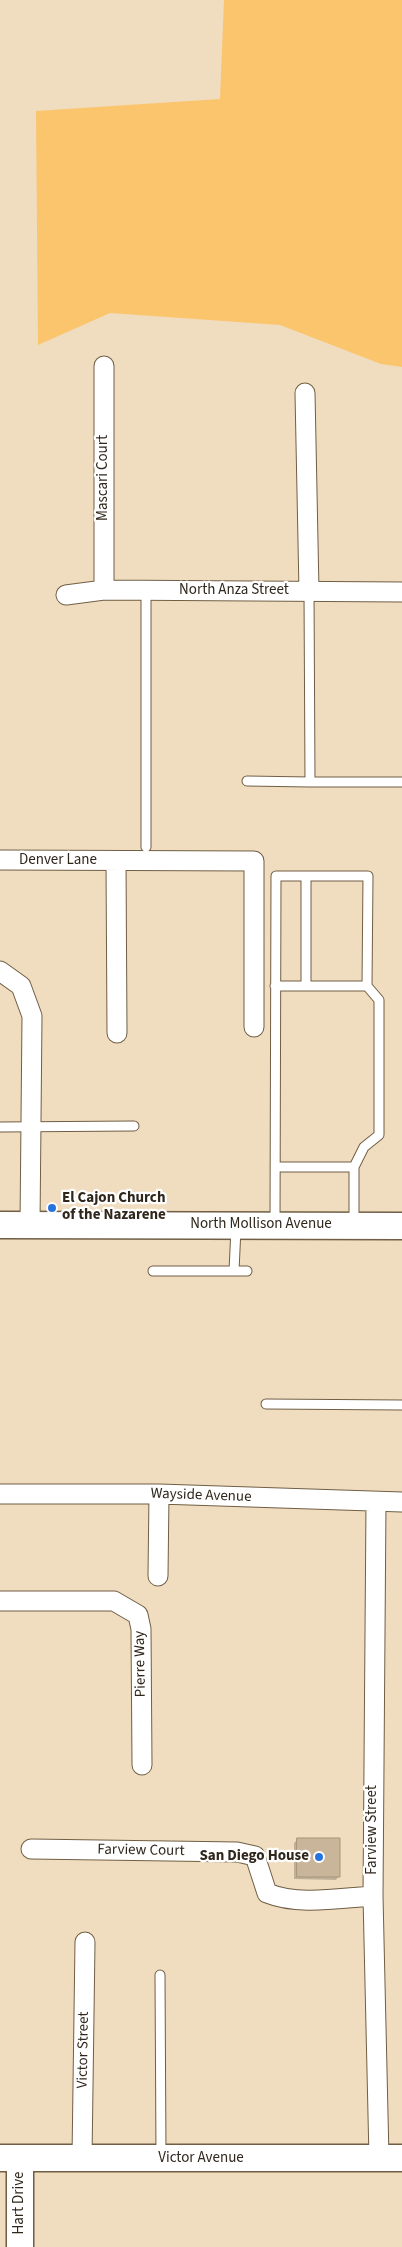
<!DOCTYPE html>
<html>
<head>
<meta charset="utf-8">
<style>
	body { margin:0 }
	canvas { display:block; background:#f0dcbe }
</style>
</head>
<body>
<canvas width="402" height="2247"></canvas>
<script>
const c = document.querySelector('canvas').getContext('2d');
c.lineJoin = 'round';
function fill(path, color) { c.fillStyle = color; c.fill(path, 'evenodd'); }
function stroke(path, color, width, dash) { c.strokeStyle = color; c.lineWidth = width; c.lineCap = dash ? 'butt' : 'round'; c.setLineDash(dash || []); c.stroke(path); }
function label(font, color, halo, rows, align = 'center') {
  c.font = font + ' "Source Sans 3",sans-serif'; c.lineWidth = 4.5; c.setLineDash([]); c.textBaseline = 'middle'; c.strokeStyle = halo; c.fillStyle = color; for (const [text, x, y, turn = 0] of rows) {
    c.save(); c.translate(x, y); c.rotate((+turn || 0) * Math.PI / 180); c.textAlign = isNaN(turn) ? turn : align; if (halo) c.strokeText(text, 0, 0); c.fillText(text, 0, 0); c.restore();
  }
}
const green = new Path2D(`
	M224,0h178v367l-21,-3 -101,-39 -170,-12 -72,32 -2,-234 184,-12z`);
const shadow = new Path2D(`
	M298,1839l41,37 -3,4 -42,-1v-36z`);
const building = new Path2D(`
	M297,1838h43v39h-43z`);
const lane = new Path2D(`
	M146,591v256
	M247,781l63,1 -1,-191
	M310,782h92
	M306,876v110
	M275,986h92
	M0,1127l134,-1
	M275,1167h79
	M275,1223l1,-347h92l-1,110 12,14v135l-15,12 -10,20v58
	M236,1228l-2,43h13
	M153,1271h81
	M266,1404l136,1
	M160,1975l1,181`);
const street = new Path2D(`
	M104,366v224
	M305,393l4,198
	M66,595l38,-5 298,2
	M0,860l254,1v166
	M116,861l1,172
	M0,971l21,15 11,30 -2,209
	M0,1494h159l243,8
	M376,1502l-3,394 6,262
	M158,1576l1,-82
	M0,1601h114l24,14 3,14 1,136
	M31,1849l206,3 18,4 12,37c32,13 72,5 106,3
	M82,2158l3,-216`);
const secondary = new Path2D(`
	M0,1225l402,1
	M0,2158h402
	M20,2158v89`);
const markers = [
	[52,1208,5,"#2774df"],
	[319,1857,5,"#2774df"]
];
const streetNames = [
	["Mascari Court",104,478,-90],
	["North Anza Street",234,591],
	["Denver Lane",58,861],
	["North Mollison Avenue",261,1225],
	["Wayside Avenue",201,1496,2],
	["Pierre Way",141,1664,-91],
	["Farview Street",373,1830,-90],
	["Farview Court",141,1851,1],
	["Victor Street",84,2050,-89],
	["Victor Avenue",201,2159],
	["Hart Drive",20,2203,-90]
];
const poiNames = [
	["El Cajon Church",62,1199],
	["of the Nazarene",62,1216],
	["San Diego House",309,1857,"right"]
];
fill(green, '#fbc56d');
fill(shadow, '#0003');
fill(building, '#c9b69a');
stroke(building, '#a79579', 1);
stroke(lane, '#705f45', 11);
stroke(street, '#705f45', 21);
stroke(secondary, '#705f45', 29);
stroke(lane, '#fff', 9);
stroke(street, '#fff', 19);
stroke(secondary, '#fff', 26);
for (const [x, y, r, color] of markers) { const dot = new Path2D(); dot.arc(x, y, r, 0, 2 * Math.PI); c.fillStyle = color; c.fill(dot); stroke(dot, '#fff', 2); }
label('15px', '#2f271c', '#fff', streetNames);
label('bold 15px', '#2f271c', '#fff', poiNames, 'left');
</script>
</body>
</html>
